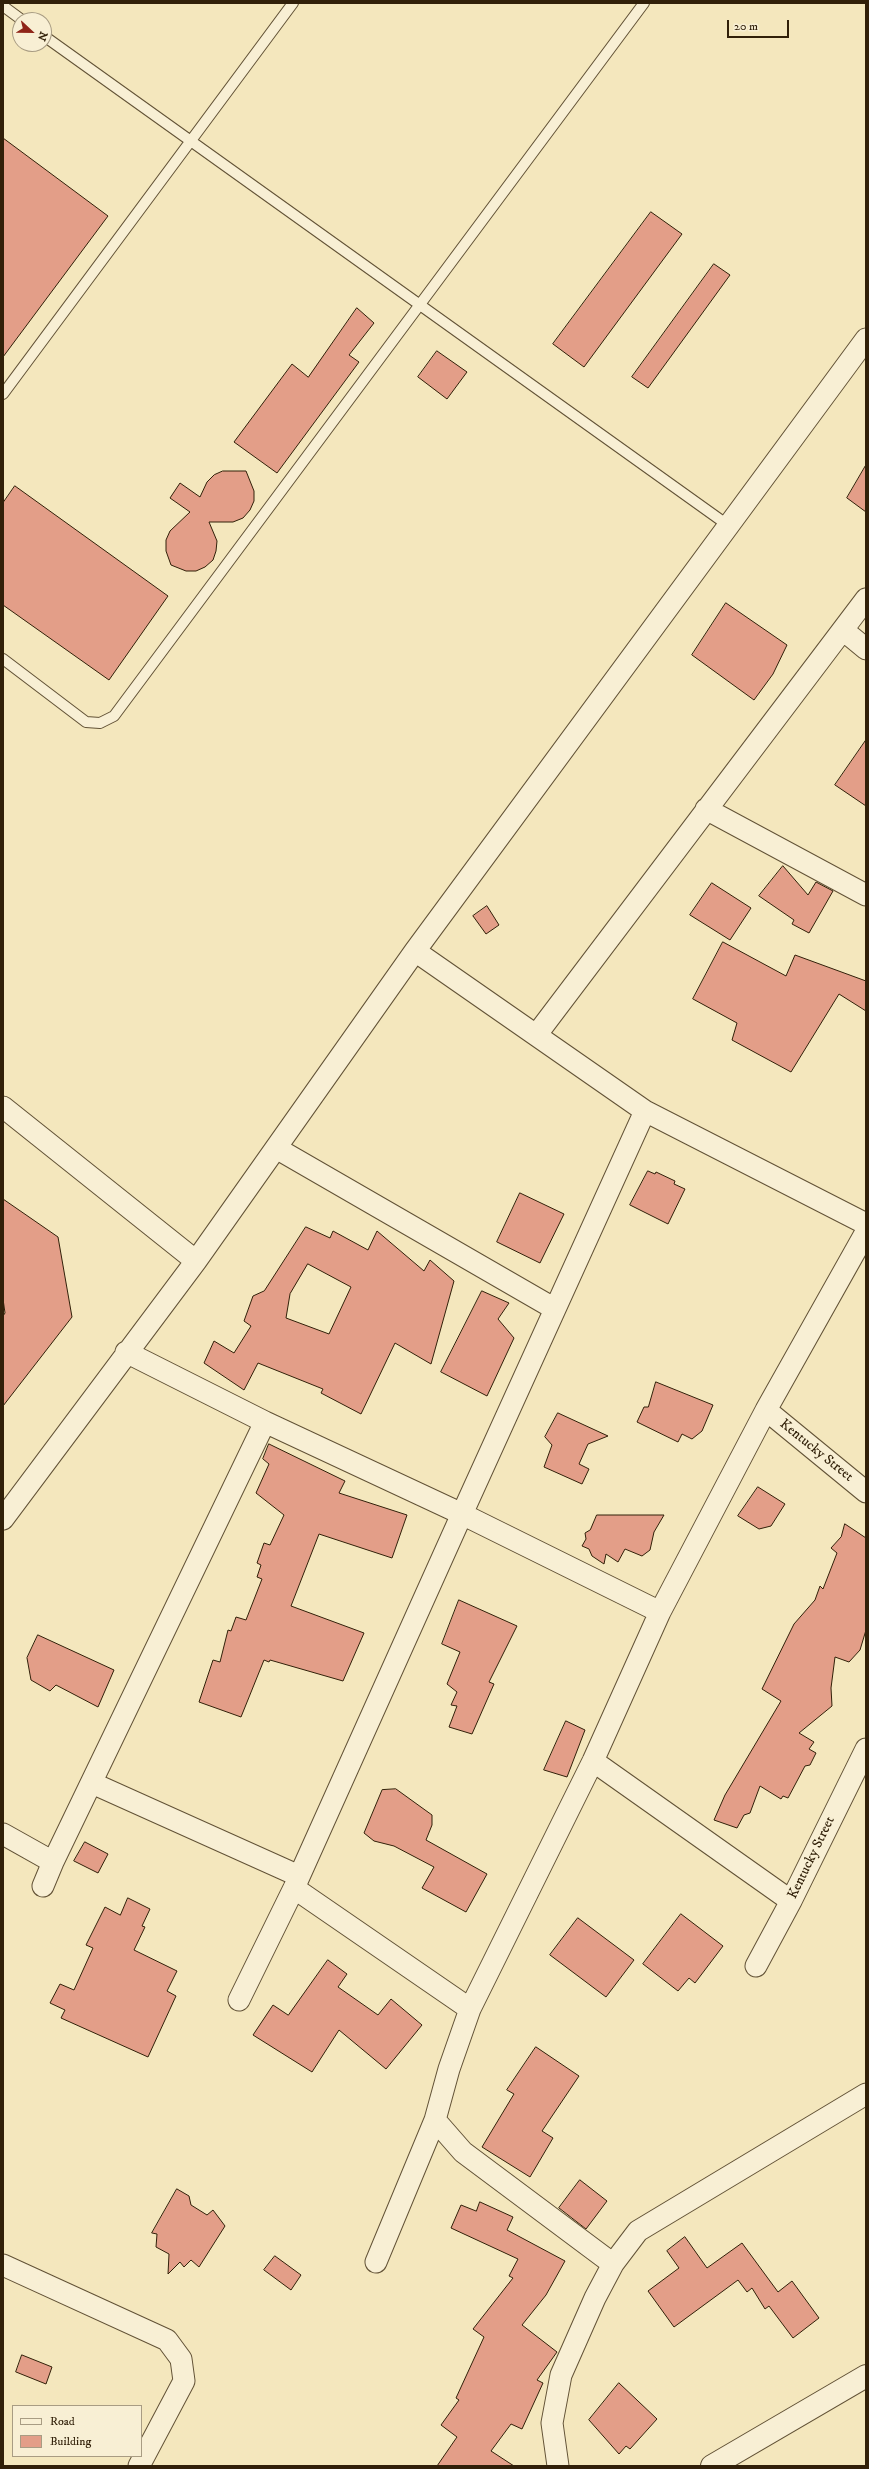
<!DOCTYPE html>
<html>
<head>
<meta charset="utf-8">
<style>
	body { margin:0 }
	#map { position:relative; width:869px; height:2469px; overflow:hidden; background:#f4e7bd; font-family:"IM FELL DW Pica",serif }
	canvas { display:block }
	.frame { position:absolute; inset:0; border:4px solid #312009; pointer-events:none }
	.legend { position:absolute; left:12px; top:2405px; width:130px; height:52px; box-sizing:border-box; background:#f8efd4; border:1px solid #a89c83; margin:0; padding:5px 7px; list-style:none; font-size:12px; color:#312009 }
	.legend li { display:flex; align-items:center; gap:8px; height:20px }
	.legend b { width:20px; border:1px solid #a89c83 }
	.north { position:absolute; left:12px; top:12px; width:40px; height:40px; box-sizing:border-box; background:#f8efd4; border:1px solid #a89c83; border-radius:50%; rotate:112deg; font-size:11px; font-weight:700; line-height:16px; text-align:center; color:#312009 }
	.north::after { content:''; display:block; margin:auto; width:14px; height:18px; background:#8f2418; clip-path:polygon(50% 0,100% 100%,50% 72%,0 100%) }
	.scale { position:absolute; left:727px; top:20px; width:62px; height:18px; box-sizing:border-box; border:2px solid #312009; border-top:0; padding-left:5px; font-size:12px; line-height:14px; white-space:nowrap; color:#312009; -webkit-text-stroke:3px #f8efd4; paint-order:stroke }
</style>
</head>
<body>
<div id="map">
<canvas width="869" height="2469"></canvas>
<div class="frame"></div>
<ul class="legend">
<li><b style="height:5px;background:#f8efd4"></b>Road</li>
<li><b style="height:11px;background:#e39e88"></b>Building</li>
</ul>
<div class="north">N</div>
<div class="scale">20 m</div>
</div>
<script>
const c = document.querySelector('canvas').getContext('2d');
c.lineJoin = 'round';
function fill(path, color) { c.fillStyle = color; c.fill(path, 'evenodd'); }
function stroke(path, color, width, dash) { c.strokeStyle = color; c.lineWidth = width; c.lineCap = dash ? 'butt' : 'round'; c.setLineDash(dash || []); c.stroke(path); }
function label(font, color, halo, rows, align = 'center') {
  c.font = font + ' "IM FELL DW Pica",serif'; c.lineWidth = 3; c.setLineDash([]); c.textBaseline = 'middle'; c.strokeStyle = halo; c.fillStyle = color; for (const [text, x, y, turn = 0] of rows) {
    c.save(); c.translate(x, y); c.rotate((+turn || 0) * Math.PI / 180); c.textAlign = isNaN(turn) ? turn : align; if (halo) c.strokeText(text, 0, 0); c.fillText(text, 0, 0); c.restore();
  }
}
const building = new Path2D(`
	M3,138l105,78 -105,141z
	M651,212l31,22 -98,133 -31,-23z
	M714,264l16,11 -82,113 -16,-11z
	M357,308l17,15 -25,32 10,7 -82,111 -43,-31 58,-78 16,13z
	M437,351l30,21 -20,27 -29,-22z
	M866,465v47l-19,-14z
	M223,471h23l8,20v10l-4,9 -7,8 -10,4h-24l8,19 -1,10 -3,9 -8,7 -9,4h-10l-15,-6 -5,-14v-11l4,-9 20,-19 -20,-14 10,-15 20,14 7,-15 7,-7z
	M15,486l153,110 -59,84 -106,-75v-102z
	M726,603l61,42 -14,29 -19,26 -62,-45z
	M866,740v66l-31,-21z
	M783,866l25,29 8,-13 17,9 -24,42 -17,-9 2,-4 -35,-24z
	M712,883l39,25 -21,32 -40,-25z
	M487,906l12,19 -13,9 -13,-18z
	M723,942l63,34 9,-21 71,26v30l-27,-17 -48,78 -59,-32 5,-17 -44,-24z
	M648,1171l7,3 1,-2 19,9 -1,3 11,5 -17,35 -38,-19z
	M520,1193l44,21 -24,49 -43,-21z
	M3,1199l55,38 14,80 -69,89v-90l2,-3 -2,-14z
	M306,1227l24,11 3,-7 35,19 9,-19 47,40 6,-11 24,21 -23,83 -36,-21 -34,71 -40,-21 2,-4 -65,-26 -14,27 -40,-27 10,-22 20,12 17,-27 -7,-5 9,-25 11,-5zM308,1264l43,23 -22,47 -43,-16 4,-24z
	M482,1291l27,12 -11,16 16,19 -27,58 -46,-24z
	M656,1382l57,23 -11,26 -10,8 -10,-5 -4,8 -41,-20 7,-15h4z
	M558,1413l50,23 -20,8 -9,20 10,5 -7,15 -38,-17 8,-22 -7,-8z
	M269,1444l76,37 -6,12 68,22 -15,43 -73,-24 -28,72 73,27 -21,48 -73,-21 -1,2 -5,-2 -23,57 -42,-15 14,-42 7,2 8,-32 3,1 5,-14 10,3 16,-41 -5,-2 4,-12 -4,-2 7,-20 6,2 14,-30 -28,-22 13,-29 -6,-5z
	M758,1487l27,17 -14,22 -12,3 -21,-13z
	M597,1515h67l-10,17 -4,18 -8,6 -17,-7 -7,13 -12,-8 -2,10 -12,-8 -3,-7 -7,-3 4,-7 -1,-6 5,-3z
	M845,1524l21,14v92l-6,20 -11,12 -14,-5 -4,31 1,18 -33,27 15,9 -5,7 7,4 -6,12 -5,1 -17,32 -5,-2 -2,3 -21,-13 -10,27 -6,2 -7,13 -23,-8 11,-25 56,-94 -19,-12 32,-65 21,-24 5,-14 3,3 14,-36 -6,-5 10,-11z
	M459,1600l58,26 -28,56 5,2 -22,50 -23,-7 8,-21 -6,-1 6,-13 -10,-8 13,-32 -18,-8z
	M38,1635l76,35 -16,37 -42,-22 -6,6 -19,-11 -4,-22z
	M566,1721l19,9 -18,47 -23,-7z
	M396,1789l36,26v10l-6,15 61,34 -21,38 -44,-24 12,-21 -40,-21 -20,-5 -10,-8 18,-43z
	M85,1842l23,12 -10,19 -24,-12z
	M128,1898l22,11 -8,17 3,1 -11,23 43,21 -10,20 9,5 -28,61 -87,-39 4,-8 -15,-7 10,-19 14,6 19,-42 -7,-3 19,-38 15,8z
	M681,1914l42,32 -28,37 -6,-5 -11,13 -35,-27z
	M578,1918l56,42 -28,37 -56,-42z
	M328,1960l19,14 -9,13 40,28 13,-16 31,26 -36,44 -47,-39 -27,42 -59,-37 20,-30 15,10z
	M536,2047l43,29 -37,55 11,7 -23,39 -48,-30 32,-53 -7,-4z
	M580,2180l27,21 -21,28 -27,-21z
	M177,2189l12,7 2,9 16,10 6,-5 12,16 -26,41 -8,-7 -7,7 -4,-5 -12,12 1,-20 -13,-7 1,-13 -5,-1z
	M480,2202l33,15 -6,13 58,31 -19,34 -24,30 35,27 -20,28 6,3 -21,46 -11,-5 -20,27 23,15h-77l20,-29 -16,-12 18,-25 -3,-2 28,-61 -11,-8 40,-51 -4,-2 9,-17 -67,-31 10,-23 15,6z
	M685,2237l22,31 35,-25 36,49 14,-11 27,37 -26,20 -24,-32 -4,3 -13,-21 -5,4 -9,-12 -64,47 -26,-36 31,-23 -12,-17z
	M275,2256l26,19 -10,15 -27,-20z
	M22,2355l30,12 -6,17 -30,-12z
	M619,2383l38,36 -27,30 -4,-3 -7,8 -30,-34z`);
const service = new Path2D(`
	M3,6l19,14
	M44,36l685,490
	M3,394l290,-391
	M3,659l83,63 14,1 14,-7 530,-713`);
const minor = new Path2D(`
	M843,630l23,19
	M706,809l160,86
	M415,951l230,160 -183,403 198,98
	M537,1034l329,-435
	M3,1107l193,154
	M645,1111l221,113
	M276,1148l279,161
	M126,1352l139,70 197,92 -168,374 -55,112
	M766,1410l100,82
	M3,1519l193,-258 219,-310 451,-612
	M593,1761l198,140
	M92,1783l207,93
	M3,1834l50,28
	M43,1886l10,-24 212,-440
	M294,1888l176,121
	M756,1966l35,-65 75,-152
	M435,2120l28,32 150,112
	M376,2262l59,-142 14,-51 21,-60 123,-248 67,-149 106,-202 100,-178
	M3,2265l164,75 14,19 3,22 -45,85
	M558,2466l-6,-43 9,-48 34,-77 18,-34 25,-33 228,-137`);
const tertiary = new Path2D(`
	M712,2466l154,-90`);
const streetNames = [
	["Kentucky Street",816,1451,39],
	["Kentucky Street",812,1858,-64]
];
fill(building, '#e39e88');
stroke(building, '#312009', 1);
stroke(service, '#625236', 12);
stroke(minor, '#625236', 23);
stroke(tertiary, '#625236', 24);
stroke(service, '#f8efd4', 10);
stroke(minor, '#f8efd4', 21);
stroke(tertiary, '#f8efd4', 22);
label('14px', '#312009', '#f8efd4', streetNames);
</script>
</body>
</html>
